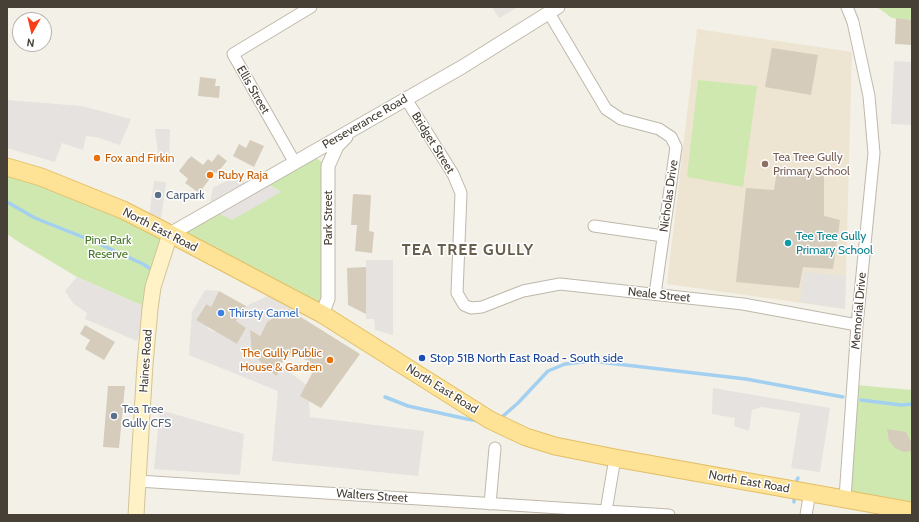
<!DOCTYPE html>
<html>
<head>
<meta charset="utf-8">
<style>
	body { margin:0 }
	#map { position:relative; width:919px; height:522px; overflow:hidden; background:#f3f0e7; font-family:Cabin,sans-serif }
	canvas { display:block }
	.frame { position:absolute; inset:0; border:8px solid #474036; pointer-events:none }
	.north { position:absolute; left:12px; top:12px; width:40px; height:40px; box-sizing:border-box; background:#fff; border:1px solid #b5b3af; border-radius:50%; rotate:188deg; font-size:11px; font-weight:700; line-height:16px; text-align:center; color:#474036 }
	.north::after { content:''; display:block; margin:auto; width:14px; height:18px; background:#f93e18; clip-path:polygon(50% 0,100% 100%,50% 72%,0 100%) }
</style>
</head>
<body>
<div id="map">
<canvas width="919" height="522"></canvas>
<div class="frame"></div>
<div class="north">N</div>
</div>
<script>
const c = document.querySelector('canvas').getContext('2d');
c.lineJoin = 'round';
function fill(path, color) { c.fillStyle = color; c.fill(path, 'evenodd'); }
function stroke(path, color, width, dash) { c.strokeStyle = color; c.lineWidth = width; c.lineCap = dash ? 'butt' : 'round'; c.setLineDash(dash || []); c.stroke(path); }
function label(font, color, halo, rows, align = 'center') {
  c.font = font + ' Cabin,sans-serif'; c.lineWidth = 3; c.setLineDash([]); c.textBaseline = 'middle'; c.strokeStyle = halo; c.fillStyle = color; for (const [text, x, y, turn = 0] of rows) {
    c.save(); c.translate(x, y); c.rotate((+turn || 0) * Math.PI / 180); c.textAlign = isNaN(turn) ? turn : align; if (halo) c.strokeText(text, 0, 0); c.fillText(text, 0, 0); c.restore();
  }
}
const education = new Path2D(`
	M697,29l155,23 -7,257 -178,-25z`);
const green = new Path2D(`
	M877,7h35v13l-20,-2z
	M698,80l59,6 -14,101 -56,-10z
	M310,154l18,12 -6,148 -152,-80 -20,75 -73,-32 -55,-33 -15,-10v-67l163,67 42,-24 69,-18 -18,-11z
	M856,385l56,5v113l-67,-5z`);
const parking = new Path2D(`
	M492,7h26l-19,11z
	M894,61l18,1v63l-21,-1z
	M7,100l75,6 49,13 -11,26 -24,-8 -10,-1 -3,14 -21,-7 -7,19 -48,-14z
	M155,129h15l-1,35 -10,-1z
	M241,173l3,10 -34,19 3,-14z
	M154,181l12,1 -5,37 -12,-3z
	M263,181l18,11 -49,28 -20,-10z
	M366,260h27v75l-18,-5 -1,-11h-8z
	M804,272l42,4 -1,33 -45,-7z
	M77,277l70,31 -10,33 -52,-22 2,-6 -14,-10 -8,-12z
	M205,290l14,1 -8,16 -6,-3 -9,16 12,7 -1,1 7,4 1,-1 22,13 9,-16 -10,-7 10,-15 33,-15 26,14 -11,8 -10,1 -3,-1 -14,9 -15,26v6l24,22 7,-8 -3,-3 28,21 2,31 114,14 -6,45 -146,-15 6,-70 -89,-36 3,-43z
	M713,388l117,20 -10,64 -29,-4 9,-55 -38,-6 -10,3 -3,21 -15,-5 1,-8 -23,-4z
	M160,410l84,24 -4,41 -86,-6z`);
const stream = new Path2D(`
	M7,202l28,16 60,24 48,22 6,4
	M385,397l23,9 59,13 12,2
	M861,400l40,5 11,-1
	M502,417l16,-14 30,-32 17,-7 26,-3 155,18 97,18
	M797,480l1,-2
	M794,502v-2`);
const building = new Path2D(`
	M896,18l16,2v25l-17,-1z
	M772,48l46,7 -7,40 -46,-8z
	M200,77l16,2 -1,7h5l-1,12 -21,-2z
	M250,140l14,6 -10,21 -21,-11 6,-12 7,4z
	M218,154l9,7 -10,12 -2,-1 -16,21 -14,-10 3,-4 -9,-8 10,-13h1l1,-2 12,9 5,-6 4,3z
	M777,171l47,3v42l16,4 -7,49 -30,-2 -4,21 -63,-6 10,-94 28,2z
	M353,194l18,1 -2,36 5,1 -2,21 -17,-2 2,-26h-6z
	M366,267v47l-18,-9 -1,-37z
	M219,291l27,15 -10,15 10,7 -9,16 -41,-24 10,-16 5,3z
	M288,309l72,45 -39,54 -21,-12 16,-30 -24,-14 -12,13 3,3 -7,8 -24,-22 -2,-24 10,6 7,-14 14,-9 3,1z
	M85,325l30,17 -11,18 -19,-11 5,-9 -10,-6z
	M108,386h17l-6,62 -16,-1z
	M887,429l19,3 6,12v7l-8,1 -9,-4 -6,-7z`);
const minor = new Path2D(`
	M549,13l57,96 15,10 38,10 12,8 5,10 -21,147
	M406,99l47,75 8,19 -4,100 7,12 7,3 11,-1 41,-16 37,-7 183,20 114,21
	M295,163l-62,-109 78,-47
	M594,226l69,10
	M138,481l531,34
	M845,498l12,-173 17,-172 -5,-57 -16,-74 -6,-15
	M490,504l5,-56
	M606,511l9,-53
	M806,515l4,-23`);
const tertiary = new Path2D(`
	M170,234l292,-167 96,-60
	M322,314l6,-15v-133l9,-20 9,-9`);
const secondary = new Path2D(`
	M136,515l9,-151 5,-55 3,-22 17,-53`);
const primary = new Path2D(`
	M7,167l34,10 82,33 53,27 146,77 168,106 36,17 29,9 60,12 297,53`);
const markers = [
	[97,158,4,"#e8710a"],
	[765,164,4,"#8d6e63"],
	[210,175,4,"#e8710a"],
	[158,195,4,"#5c6f8a"],
	[788,243,4,"#0f9aa8"],
	[221,313,4,"#3f7fe0"],
	[422,358,4,"#1a4fb4"],
	[330,360,4,"#e8710a"],
	[114,416,4,"#5c6f8a"]
];
const streetNames = [
	["Ellis Street",253,90,60],
	["Perseverance Road",365,122,-30],
	["Bridget Street",433,143,58],
	["Nicholas Drive",669,196,-82],
	["Park Street",328,218,-90],
	["North East Road",160,230,27],
	["Neale Street",659,295,6],
	["Memorial Drive",859,311,-85],
	["Haines Road",146,361,-86],
	["North East Road",442,389,32],
	["North East Road",749,482,10],
	["Walters Street",372,496,4]
];
const educationNames = [
	["Tea Tree Gully",773,157],
	["Primary School",773,171]
];
const foodNames = [
	["Fox and Firkin",105,158],
	["Ruby Raja",218,175],
	["The Gully Public",322,353,"right"],
	["House & Garden",322,367,"right"]
];
const serviceNames = [
	["Carpark",166,195],
	["Tea Tree",122,409],
	["Gully CFS",122,423]
];
const cultureNames = [
	["Tee Tree Gully",796,236],
	["Primary School",796,250]
];
const parkNames = [
	["Pine Park",108,240],
	["Reserve",108,254]
];
const shopNames = [
	["Thirsty Camel",229,313]
];
const transitNames = [
	["Stop 51B North East Road - South side",430,358]
];
const districtNames = [
	["TEA TREE GULLY",468,250]
];
fill(education, '#ede5d1');
fill(green, '#cee8b0');
fill(parking, '#e5e2df');
stroke(stream, '#a3d0f0', 3.5);
fill(building, '#d5ccbc');
stroke(minor, '#bfb8aa', 13);
stroke(tertiary, '#bfb8aa', 15);
stroke(secondary, '#d3c497', 17);
stroke(primary, '#e3bf65', 19);
stroke(minor, '#fff', 11);
stroke(tertiary, '#fff', 13);
stroke(secondary, '#fef2c6', 15);
stroke(primary, '#fee296', 17);
for (const [x, y, r, color] of markers) { const dot = new Path2D(); dot.arc(x, y, r, 0, 2 * Math.PI); c.fillStyle = color; c.fill(dot); stroke(dot, '#fff', 1.5); }
label('12px', '#474036', '#fff', streetNames);
label('12px', '#785e54', '#fff', educationNames, 'left');
label('12px', '#c56008', '#fff', foodNames, 'left');
label('12px', '#4e5e75', '#fff', serviceNames, 'left');
label('12px', '#0d838f', '#fff', cultureNames, 'left');
label('12px', '#467829', '#fff', parkNames);
label('12px', '#366cbe', '#fff', shopNames, 'left');
label('12px', '#164399', '#fff', transitNames, 'left');
c.letterSpacing = '1px';
label('bold 16px', '#695e4d', '#fff', districtNames);
c.letterSpacing = '0px';
</script>
</body>
</html>
